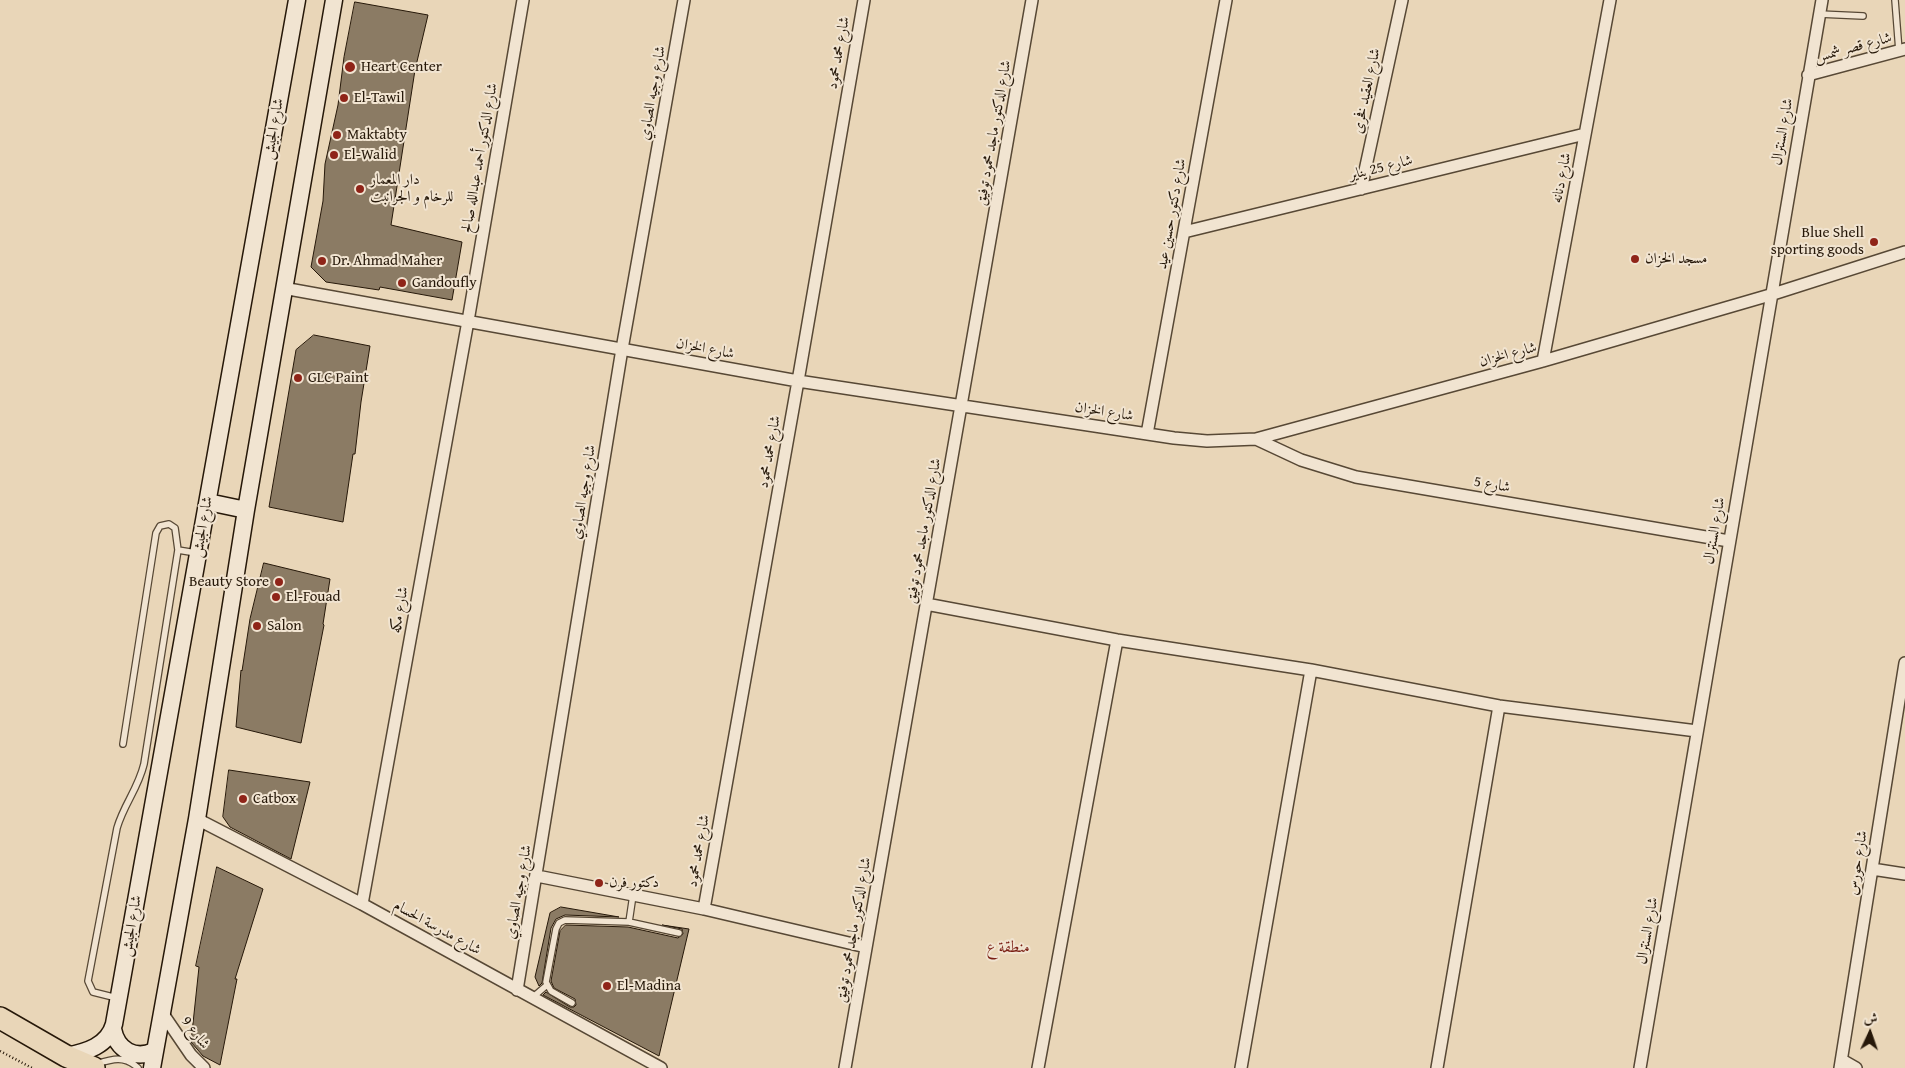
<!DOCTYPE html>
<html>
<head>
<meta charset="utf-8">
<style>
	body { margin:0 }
	#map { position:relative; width:1905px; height:1068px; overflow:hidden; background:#e9d6b8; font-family:"Gentium Book Plus",Amiri,serif }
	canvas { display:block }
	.north { position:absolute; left:1845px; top:1008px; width:50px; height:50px; -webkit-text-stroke:4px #f1e4d1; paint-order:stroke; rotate:3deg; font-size:14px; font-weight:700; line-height:20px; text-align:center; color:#261809 }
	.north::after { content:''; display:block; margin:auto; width:18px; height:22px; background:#261809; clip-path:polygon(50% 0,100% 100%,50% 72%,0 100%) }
</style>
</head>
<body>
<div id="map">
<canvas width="1905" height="1068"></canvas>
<div class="north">ش</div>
</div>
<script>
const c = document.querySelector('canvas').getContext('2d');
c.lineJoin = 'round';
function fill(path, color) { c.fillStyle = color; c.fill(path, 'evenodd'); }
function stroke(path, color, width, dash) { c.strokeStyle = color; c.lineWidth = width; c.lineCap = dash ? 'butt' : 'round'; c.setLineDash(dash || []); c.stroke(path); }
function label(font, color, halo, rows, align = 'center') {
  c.font = font + ' "Gentium Book Plus",Amiri,serif'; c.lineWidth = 4; c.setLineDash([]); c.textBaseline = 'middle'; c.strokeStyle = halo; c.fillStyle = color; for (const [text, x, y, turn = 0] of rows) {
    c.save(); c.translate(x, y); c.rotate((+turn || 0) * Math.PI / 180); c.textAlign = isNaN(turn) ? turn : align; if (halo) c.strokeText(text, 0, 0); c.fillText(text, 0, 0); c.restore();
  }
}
const building = new Path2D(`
	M355,2l73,13 -13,55 -24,155 71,17 -10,58 -72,-13 -1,3 -53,-8 -15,-15 12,-66 2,-37 13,-59 6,-48z
	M314,335l56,11 -9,56 -6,52h-2l-10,68 -74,-15 27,-157z
	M264,563l66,16 -7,45 1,1 -23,118 -65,-16 5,-57 1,1 8,-52z
	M229,770l81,12 -19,77 -61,-32 -7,-10z
	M217,867l46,22 -28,90h2l-17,86 -17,-9 -12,-14 8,-75 -3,-1z
	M561,907l58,10 -54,-2 -9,4 -5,9 -9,55 -3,3 -4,-9 15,-64z
	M566,925l62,2 50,11 5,-4 -1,-5 -20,-4 27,4 -30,127 -116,-61 3,-3 24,15h4l2,-2 -1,-6 -21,-11 -3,-7 9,-50z`);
const path = new Path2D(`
	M0,1051l32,17`);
const lane = new Path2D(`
	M1895,0l4,51
	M1819,14l44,2
	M178,550l18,3
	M629,922l4,-27
	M117,998l-24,-6 -5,-11 29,-153c7,-24 21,-39 27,-64l34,-214 -3,-22 -6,-4 -9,2 -4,7 -33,211
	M532,998l15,-13
	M572,1003l-21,-12 -5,-9 10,-53 3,-6 6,-3 64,2 50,11
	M96,1064c16,-5 29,-9 42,4`);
const street = new Path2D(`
	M1808,75l97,-26
	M1361,189l41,-189
	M1184,232l401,-98
	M283,288l515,93 376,57 33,3 49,-2 287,-78 227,-66 135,-43
	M1543,361l67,-361
	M1147,434l79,-434
	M1256,439l45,21 55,17 373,64
	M926,604l191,36 194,30 188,36 198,25
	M197,819l165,85 299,164
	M1872,869l33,5
	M537,876l167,33 162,38
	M362,904l106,-583 55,-321
	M704,909l94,-528 66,-381
	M517,990l105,-641 62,-349
	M163,1014l28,41 13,13
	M1842,1060l14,8
	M845,1068l187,-1068
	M1038,1068l79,-428
	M1241,1068l70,-398
	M1437,1068l62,-362
	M1640,1068l182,-1068
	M1840,1068l65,-405`);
const secondary = new Path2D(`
	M208,502l38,8
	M113,1029c4,21 22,31 41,22
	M66,1056c20,-4 42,-10 48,-32l183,-1024
	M152,1068l45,-249 49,-309 88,-510`);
const highway = new Path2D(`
	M0,1018l66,38 28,12`);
const markers = [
	[350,67,6,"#8f2418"],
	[344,98,5,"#8f2418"],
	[337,135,5,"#8f2418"],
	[334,155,5,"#8f2418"],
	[360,189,5,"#8f2418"],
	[1874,242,5,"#8f2418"],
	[1635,259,5,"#8f2418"],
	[322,261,5,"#8f2418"],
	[402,283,5,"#8f2418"],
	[298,378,5,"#8f2418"],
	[279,582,5,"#8f2418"],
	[276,597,5,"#8f2418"],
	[257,626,5,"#8f2418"],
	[243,799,5,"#8f2418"],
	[599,883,5,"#8f2418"],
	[607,986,5,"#8f2418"]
];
const streetNames = [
	["شارع قصر شمس",1853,48,-15],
	["شارع محمد محمود",839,53,-80],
	["شارع العقيد فخرى",1367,91,-78],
	["شارع وجيه الصاوي",653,93,-80],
	["شارع الجيش",274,129,-80],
	["شارع السنترال",1783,132,-80],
	["شارع الدكتور ماجد محمود توفيق",994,133,-80],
	["شارع الدكتور أحمد عبدالله صالح",480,158,-80],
	["شارع 25 يناير",1381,168,-14],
	["شارع دنانه",1562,178,-79],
	["شارع دكتور حسين عيد",1172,214,-80],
	["شارع الخزان",705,349,11],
	["شارع الخزان",1508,355,-15],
	["شارع الخزان",1104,412,9],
	["شارع محمد محمود",770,452,-80],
	["شارع 5",1492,485,10],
	["شارع وجيه الصاوي",584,492,-81],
	["شارع الجيش",203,527,-80],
	["شارع الدكتور ماجد محمود توفيق",924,531,-80],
	["شارع السنترال",1715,531,-80],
	["شارع مكه",400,610,-80],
	["شارع محمد محمود",699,851,-80],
	["شارع حورس",1858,863,-81],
	["شارع وجيه الصاوي",519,892,-80],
	["شارع الجيش",132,926,-80],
	["شارع مدرسة الحسام",437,928,29],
	["شارع الدكتور ماجد محمود توفيق",854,930,-80],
	["شارع السنترال",1648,931,-80],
	["شارع 9",195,1033,53]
];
const poiNames = [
	["Heart Center",361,67],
	["El-Tawil",354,98],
	["Maktabty",347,135],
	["El-Walid",344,155],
	["دار المعمار",370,180],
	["للرخام و الجرانبت",370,197],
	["Blue Shell",1864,233,"right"],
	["sporting goods",1864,250,"right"],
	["مسجد الخزان",1645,259],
	["Dr. Ahmad Maher",332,261],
	["Gandoufly",412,283],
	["GLC Paint",308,378],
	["Beauty Store",269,582,"right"],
	["El-Fouad",286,597],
	["Salon",267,626],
	["Catbox",253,799],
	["دكتور فرن",609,883],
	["El-Madina",617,986]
];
const neighbourhoodNames = [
	["منطقة ع",1008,948]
];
fill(building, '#8b7b64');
stroke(building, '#261809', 1);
stroke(lane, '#574835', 8);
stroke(street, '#574835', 14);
stroke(secondary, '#261809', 19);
stroke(highway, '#261809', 24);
stroke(path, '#261809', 2.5, [1, 2.5]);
stroke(lane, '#f1e4d1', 5.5);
stroke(street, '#f1e4d1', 11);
stroke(secondary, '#f1e4d1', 16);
stroke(highway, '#e9d6b8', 21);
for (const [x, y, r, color] of markers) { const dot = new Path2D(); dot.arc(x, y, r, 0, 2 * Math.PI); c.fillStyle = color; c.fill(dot); stroke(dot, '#f1e4d1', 2); }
label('15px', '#261809', '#f1e4d1', streetNames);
label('15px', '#261809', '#f1e4d1', poiNames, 'left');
label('16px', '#7a1f14', '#f1e4d1', neighbourhoodNames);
</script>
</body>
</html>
